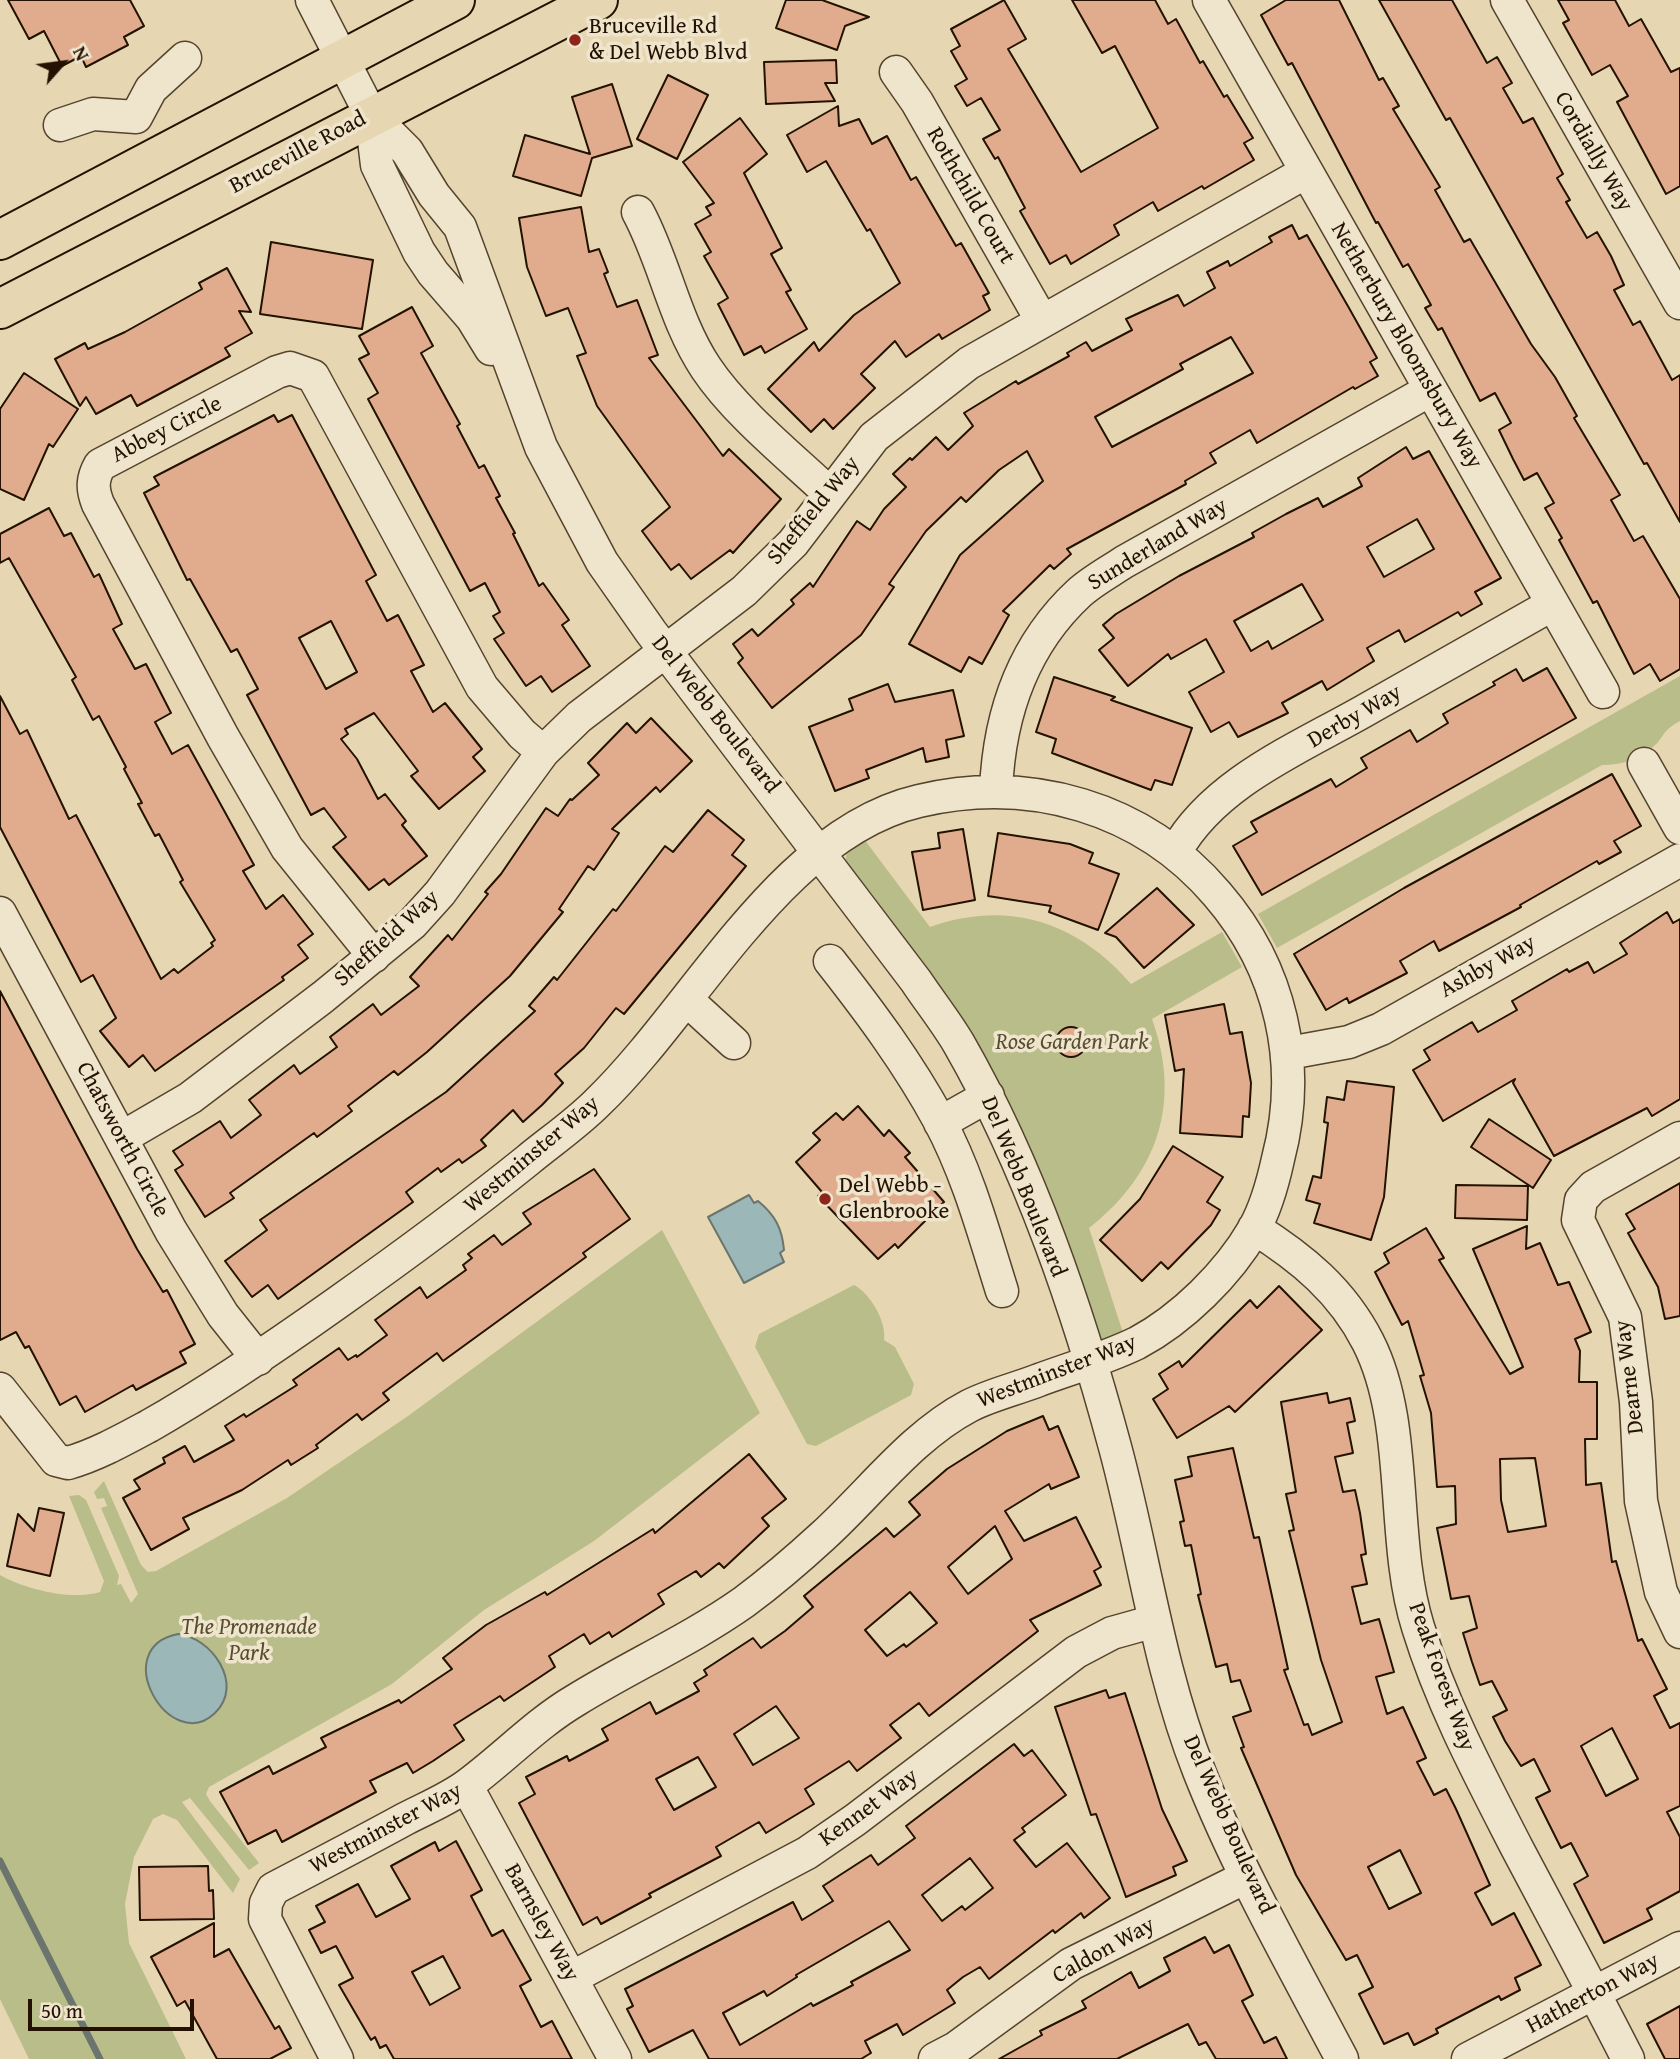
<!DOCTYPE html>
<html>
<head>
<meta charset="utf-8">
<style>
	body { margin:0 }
	#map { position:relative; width:1680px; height:2059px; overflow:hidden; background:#e6d7b2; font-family:"Gentium Book Plus",serif }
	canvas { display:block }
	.north { position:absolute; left:28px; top:28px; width:70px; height:70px; -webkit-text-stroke:5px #efe5cd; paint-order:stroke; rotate:62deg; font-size:19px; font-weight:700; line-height:28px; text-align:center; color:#231201 }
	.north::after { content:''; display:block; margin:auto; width:24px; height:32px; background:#231201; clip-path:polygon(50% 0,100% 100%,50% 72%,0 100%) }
	.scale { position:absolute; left:28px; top:1999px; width:166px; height:32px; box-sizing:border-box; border:4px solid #231201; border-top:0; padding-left:9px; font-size:21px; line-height:24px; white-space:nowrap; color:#231201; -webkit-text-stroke:5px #efe5cd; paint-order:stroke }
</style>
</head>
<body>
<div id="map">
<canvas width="1680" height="2059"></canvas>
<div class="north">N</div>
<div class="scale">50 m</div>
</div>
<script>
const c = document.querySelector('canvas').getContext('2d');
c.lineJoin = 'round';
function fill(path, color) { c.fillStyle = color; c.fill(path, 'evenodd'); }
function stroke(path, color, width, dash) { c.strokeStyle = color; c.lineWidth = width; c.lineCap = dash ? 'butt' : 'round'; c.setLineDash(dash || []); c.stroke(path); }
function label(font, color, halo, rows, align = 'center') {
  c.font = font + ' "Gentium Book Plus",serif'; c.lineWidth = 7; c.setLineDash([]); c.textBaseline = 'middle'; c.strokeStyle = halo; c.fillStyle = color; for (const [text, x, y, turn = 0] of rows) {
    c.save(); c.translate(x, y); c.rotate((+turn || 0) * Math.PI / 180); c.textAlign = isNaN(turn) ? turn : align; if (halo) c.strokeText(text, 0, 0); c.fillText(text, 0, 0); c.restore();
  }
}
const green = new Path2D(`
	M1680,676v45c-20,11 -14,15 -27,26 -15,13 -32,18 -51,18l-325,183 -19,-34z
	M861,835l69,92c78,-28 148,-5 201,57l91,-52 20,35 -90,52c30,83 6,155 -63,209l36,111 -18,4 -7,-3 -58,-164 -30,-69 -45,-81 -98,-136 -15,-11 -9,-12 2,-19z
	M662,1230l98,183 -166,128 -110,69 -92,74 -183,103 -3,7 4,7 49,62 -10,7 -59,-72 -8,4 58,77 -7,14 -56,-73 -14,-6 -10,5 -19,38 -9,47 4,39 57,116h-157l-29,-60v-424c25,14 70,26 100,17l4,-11 -35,-85 10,-1 7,5 33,76 -2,9 4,-1 10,19 7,-9 -37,-86 6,-2 -3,-8 -7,1 -3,-7 10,-11 37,84 7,7 8,-1 131,-73 121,-82z
	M854,1285c16,8 33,37 30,55l11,7 19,37 -3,11 -95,51 -9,-2 -52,-97 4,-13z`);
const water = new Path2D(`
	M749,1195l5,8 4,-2c17,14 24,27 26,49l-4,3 4,9 -40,21 -36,-66z
	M178,1634c33,3 67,50 37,79 -45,43 -108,-65 -37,-79z`);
const stream = new Path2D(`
	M0,1861l100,198`);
const building = new Path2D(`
	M8,0h122l14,26 -20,11 4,8 -42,22 -5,-11 -19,10 -18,-35 -15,8z
	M786,0h36l47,17 -24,9 -8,24 -61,-22z
	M1004,0l22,39 -18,10 73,123 77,-44 -43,-82 -13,7 -30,-53h83l13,24 8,-5 24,44 3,-2 21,36 3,-2 26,43 -9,5 10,17 -50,29 -2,-3 -44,25 -5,-9 -39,23 5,10 -48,29 -5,-9 -16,9 -30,-53 5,-3 -27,-51 -3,2 -12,-20 17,-9 -19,-32 -14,8 -12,-20 12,-7 -16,-28 9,-5 -9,-17z
	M1286,0h53l40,80 4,-2 16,28 -6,3 47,78 -5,3 29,52 6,-3 61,105 24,33 22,39 -3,2 46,77 -9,5 23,41 9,-5 37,63v70l-20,12 -10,-17 -16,10 -37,-73 -4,2 -34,-63 3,-2 -17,-30 9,-5 -17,-30 -13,7 -11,-21 -14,-29 12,-7 -16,-30 -15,8 -38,-73 -4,2 -13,-22 6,-3 -23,-41 -5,3 -25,-45 -2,1 -84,-160 -4,2 -12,-22 -15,-28z
	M1379,0h73l35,63 10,-6 15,26 -9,5 20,35 10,-5 30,56 -6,4 13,22 -4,2 21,36 10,-6 14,24 13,29 -10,5 19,35 7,-4 32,59 8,-5v147l-33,-59 -3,1 -194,-346 -4,2z
	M1558,0h57l14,26 12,-7 30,53 9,-4v118l-14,8 -49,-92 11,-6 -18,-31 -18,10 -29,-52 6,-3z
	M836,60l1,23h-12l10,18 -69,3 -2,-42z
	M668,75l40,20 -31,64 -40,-20z
	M612,84l20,62 -40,12 -11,38 -68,-20 12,-41 65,19 -18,-57z
	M838,106l1,20 20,-7 13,25 15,-8 24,44 5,-3 40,69 5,-3 28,50 -6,3 7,14 -48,29 -3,-5 -33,23 -11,-16 -34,33 14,14 -42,41 -9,-10 -13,13 -43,-43 46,-47 5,9 35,-36 46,-32 -30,-54 -3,2 -41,-70 -19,11 -20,-37z
	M740,118l27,36 -23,19 38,75 -11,6 20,36 -5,2 21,37 -42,24 -4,-7 -17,9 -26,-51 10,-6 -24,-42 7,-4 -16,-28 16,-9 -5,-8 8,-4 -31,-41z
	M581,207l8,45 10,-3 9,23 -4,2 13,33 20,-7 21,55 -9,3 74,98 6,-7 52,50 -48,54 -3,-3 -39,29 -12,-15 -8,6 -29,-39 28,-24 -73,-101 -20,-50 9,-3 -18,-45 -22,8 -19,-49 -8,-49z
	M1292,225l7,14 8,-4 42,73 28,50 -7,4 8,14 -23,13 -2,-2 -96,56 -7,-13 -40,23 6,10 -31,18 1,3 -119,65 4,5 -17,15 -4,-4 -47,46 6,4 -27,49 -13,-7 -8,15 -52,-28 51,-89 83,-74 -16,-30 -28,19 -33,32 -5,-5 -35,34 -37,53 5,3 -33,48 -89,73 -34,-45 5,-5 -10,-14 19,-15 6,7 36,-32 -3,-4 19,-17 3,4 44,-66 13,9 14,-21 22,-22 -13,-13 17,-16 2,2 24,-23 12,13 25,-24 -9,-13 52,-32 2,3 51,-28 -2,-3 19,-11 6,9 40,-21 -6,-11 52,-24 6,11 31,-18 -8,-16 21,-11 2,5 42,-24 -3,-5zM1231,337l22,36 -141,74 -17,-30 88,-48 -3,-5z
	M271,242l102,18 -11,69 -102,-15z
	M227,268l24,44 -12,-1 13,22 -27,15 5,8 -93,50 -6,-11 -35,19 -10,-17 -6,9 -25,-47 30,-16 3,6 37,-17 77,-43 -3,-6z
	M412,307l21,39 -12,7 39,71 -3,2 22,42 5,-3 16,31 -4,2 19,35 -2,1 26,52 4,-3 26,37 -7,5 28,41 -38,26 -11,-16 -15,10 -32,-47 10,-6 -11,-17 7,-4 -15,-29 -15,8 -102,-192 10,-6 -19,-34 10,-5 -10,-18z
	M24,373l54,36 -25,38 -4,-3 -25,56 -24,-11v-80z
	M274,415l4,7 14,-7 84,160 -10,6 21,40 11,-6 26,50 -13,6 22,41 12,-9 37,46 -9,8 12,14 -46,38 -28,-33 7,-5 -44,-58 -29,16 3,5 -7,5 16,20 21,40 7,-5 21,27 -4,4 25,31 -38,29 -5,-6 -15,11 -36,-43 13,-10 -22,-29 -13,7 -64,-120 11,-6 -21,-40 -6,3 -41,-73 -3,1 -43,-87 15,-8 -5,-8zM331,621l26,51 -31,17 -27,-51z
	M1406,447l7,12 16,-8 72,127 -26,14 7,12 -21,12 -3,-4 -53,30 -6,-12 -32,18 7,13 -47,29 -5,-9 -40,22 6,10 -50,24 -9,-15 -18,10 -22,-40 35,-20 -18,-33 -35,20 -3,-5 -40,32 -29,-36 15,-12 -11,-13 13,-11 63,-38 75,-39 -2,-4 34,-19 32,-16 5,9 39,-21 -4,-8zM1417,519l17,30 -50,28 -17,-30zM1302,584l21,36 -51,29 -4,-8 -17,10 -17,-30z
	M49,508l15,28 7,-3 23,44 5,-3 23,50 -9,5 22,40 11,-5 25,49 -16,9 17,32 16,-9 66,120 -11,6 23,38 17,-14 30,39 -15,11 10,13 -26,19 2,3 -129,91 -12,-16 -14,12 -29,-36 16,-13 -23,-43 -12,7 -81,-155v-131l20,38 7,-4 42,89 7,-4 85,164 13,-10 4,4 35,-27 -2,-3 4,-3 -35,-58 3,-2 -24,-46 -4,2 -17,-32 4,-1 -18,-34 2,-2 -27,-51 -6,4 -21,-40 4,-3 -67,-119 -9,5v-29z
	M1547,668l29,50 -314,177 -29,-49 24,-14 -6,-10 80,-43 5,8 31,-19 -6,-10 49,-28 7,12 31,-19 -5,-9 52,-29 -2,-3 23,-13 7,12z
	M1054,677l61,20 -4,3 81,28 -20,57 -17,-5 -4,10 -99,-37 4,-14 -20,-7z
	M888,684l7,18 58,-12 11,46 -18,4 3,17 -23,5 -3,-14 -57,22 3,8 -34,13 -26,-64 44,-17 -4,-11z
	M651,718l41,43 -32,31 -4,-5 -44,42 7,4 -25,37 -6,-4 -29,43 4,3 -53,64 -83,76 -29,23 -4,-4 -46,35 4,5 -35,26 -3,-4 -84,60 4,5 -29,19 -30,-47 8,-5 -10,-14 47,-30 11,17 30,-23 -12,-15 45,-35 6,9 37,-27 -7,-10 43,-33 8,11 38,-29 -9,-9 38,-42 4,5 36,-46 -3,-2 16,-18 45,-66 12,8 12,-17 2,1 27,-25 -11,-12 39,-40 9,10z
	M1612,774l29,52 -27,15 7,11 -22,12 -2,-3 -77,44 1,2 -82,44 -5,-10 -34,20 7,12 -58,30 -2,-5 -21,12 -32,-56 110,-66z
	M708,810l36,30 -12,15 14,11 -122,148 -8,-6 -32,40 -29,26 8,9 -21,22 -19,17 -10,-12 -32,30 5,6 -24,17 -3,-4 -18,13 -3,-4 -32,24 7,10 -135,97 -10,-14 -16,12 -27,-36 42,-31 -7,-10 186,-128 89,-81 -6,-5 25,-29 3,3 56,-71 3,2 49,-65 8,6z
	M963,829l12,71 -52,10 -11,-58 28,-4 -2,-15z
	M998,833l72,11 23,9 -4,10 30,11 -21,56 -49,-18 2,-6 -63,-10z
	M1157,888l37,37 -50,43 -28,-31 -11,-4z
	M1667,912l6,11 7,-4v180l-28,17 -5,-8 -93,48 -41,-73 2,-4 -72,42 -30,-51 17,-10 -6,-10 48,-28 6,10 39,-22 -5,-9 55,-32 2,3 19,-10 6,11 33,-19 -7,-11z
	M0,991l137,258 26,43 4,-2 28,54 -15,8 6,11 -50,27 -3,-5 -48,27 -9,-16 -16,9 -31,-59 -4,2 -9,-16 -16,8z
	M1224,1004l6,30 12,-2 9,51 -2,34 -6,-1 -1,21 -62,-4 4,-64 -9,2 -10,-56z
	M1056 1042a15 15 0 1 1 30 0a15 15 0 1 1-30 0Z
	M1347,1081l47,6 -10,110 -13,43 -57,-17 6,-19 -14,-4 7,-24 8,2 7,-55 -4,-1 3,-25 17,3z
	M858,1106l26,30 5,-6 21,23 -5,4 39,45 -46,46 -3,-4 -17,15 -60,-63 4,-4 -26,-30 24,-22 -7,-7 23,-20 7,7z
	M1489,1119l62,41 -18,28 -62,-41z
	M1173,1146l50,31 -16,25 13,8 -9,15 -43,44 -7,-7 -19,19 -42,-41 40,-41z
	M594,1169l36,50 -47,34 3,4 -143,104 -6,-8 -54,40 6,7 -27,20 -5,-6 -41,31 2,3 -27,17 -3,-5 -46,30 -59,28 6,11 -38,21 -28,-52 17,-9 -6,-9 31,-17 -2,-5 22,-12 9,16 40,-22 -9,-14 19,-12 2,3 51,-32 -4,-5 46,-32 9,12 8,-5 1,2 30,-22 -12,-15 45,-33 7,11 39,-28 -3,-5 9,-7 -4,-4 26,-19 8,10 29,-21 -8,-11z
	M1680,1183v133l-15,3 -7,-32 -30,-54 7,-4 -9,-15z
	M1456,1185l72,1 -1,34 -72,-2z
	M1527,1226l-1,23 14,-6 18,42 11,-3 22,50 -16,7 5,12 -1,31h18v57h-12l1,46 15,-2 11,79 4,-1 22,80 4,-2 25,50 -13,7 16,32 10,-5v83l-13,6 13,25v54l-33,18 5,10 -48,24 -30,-59 14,-8 -17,-33 -10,5 -25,-50 14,-7 -16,-32 -13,7 -16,-25 -12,-24 14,-7 -15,-29 -12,4 -8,-23 -9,-29 14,-5 -8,-32 -18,3 -14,-71 19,-4 -1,-38 -18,1 -6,-74 -11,-37 4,-1 -16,-54 -6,4 -27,-53 14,-9 -5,-10 42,-25 18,30 -5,2 71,114 13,-7 -50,-118zM1535,1458l11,68 -38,6 -7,-32 -1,-41zM1612,1728l26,51 -32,17 -25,-50z
	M1279,1286l43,44 -87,82 -6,-6 -52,32 -24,-39 15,-10 -9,-15 20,-13 3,6 68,-67 7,8z
	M1327,1393l2,10 21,-5 5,23 -8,2 6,30 -18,4 8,35 12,-2 5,23 6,41 -5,1 6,29 -15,3 9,37 18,-5 15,53 -18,5 11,37 16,-7 23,51 -9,4 17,33 12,-6 10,20 34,76 -15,8 17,32 22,-12 27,52 -26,13 5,12 -19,10 -2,-4 -63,33 2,4 -24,12 -6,-12 -24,11 -25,-50 14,-7 -16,-32 -11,5 -50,-85 -55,-127 3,-1 -11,-30 18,-6 -11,-31 -9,2 -4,-18 -11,3 -18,-72 3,-1 -10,-49 -6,1 -5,-24 4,-1 -9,-41 17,-4 -4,-19 45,-9 21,90 5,-1 29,132 -4,1 20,55 4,-1 4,11 30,-13 -21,-62 -32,-129 5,-1 -8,-36 10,-2 -15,-90zM1400,1850l21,43 -32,16 -21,-42z
	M1043,1416l6,14 9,-4 21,51 -28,12 -2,-5 -44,27 19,30 52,-24 25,50 -7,4 7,14 -71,35 8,11 -109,85 -10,-13 -29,22 11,13 -44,33 -8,-10 -44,28 9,15 -48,29 -7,-11 -43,25 5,9 -72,38 2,3 -50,27 -4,-7 -14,8 -64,-122 16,-9 -9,-17 41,-21 2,5 39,-21 -6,-11 48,-27 6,12 43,-23 -5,-8 13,-8 -3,-5 49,-32 8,10 24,-17 28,-24 -9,-11 82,-68 8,9 26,-22 -11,-13 38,-33 60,-38zM995,1526l17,33 -44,35 -20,-27zM910,1592l27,31 -31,24 -2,-3 -17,12 -22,-26zM776,1706l23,32 -46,27 -19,-31zM698,1757l18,30 -42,23 -18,-31z
	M749,1454l37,45 -24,19 7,8 -45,42 -5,-5 -18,14 -5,-6 -38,23 6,10 -52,33 -3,-5 -19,12 -6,-10 -35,22 6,11 -51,34 -4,-5 -46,29 10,15 -31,21 -20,12 -6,-10 -37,18 6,11 -94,50 -6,-12 -28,14 -28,-52 49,-26 4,8 53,-27 -5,-9 78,-38 2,3 51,-34 -9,-11 43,-33 59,-33 2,3 106,-66 2,4z
	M39,1508l25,5 -14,63 -43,-10 11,-52 16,17z
	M1106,1690l3,8 16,-5 37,116 25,52 -14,6 3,8 -50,22 -30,-83 -5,1 -36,-108z
	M1014,1744l10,12 8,-6 34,45 -44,33 3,4 -11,8 22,27 31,-24 43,55 -26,20 -3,-5 -26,20 -2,-3 -64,49 -9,-12 -17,10 -16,13 8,13 -52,32 -6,-11 -32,17 6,12 -10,6h-152l-16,-29 -44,22 -22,-43 6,-3 -8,-17 168,-87 9,18 31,-19 -10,-15 48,-31 7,10 37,-27 -9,-12zM970,1858l23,30 -28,22 -3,-4 -20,15 -20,-26zM889,1921l21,29 -59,32 2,3 -40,21 -2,-3 -71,42 -17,-32 41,-22 3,5 30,-19 -1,-2z
	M456,1841l26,49 -11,6 21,40 11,-6 28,50 -11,6 21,41 11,-6 20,38h-178l-8,-14 -6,3 -5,-11 -4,3 -32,-55 14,-7 -17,-32 -15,7 -12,-23 16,-8 -9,-16 42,-22 18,33 34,-18 -19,-33 44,-24 4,9zM443,1956l17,32 -30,17 -18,-33z
	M208,1866l1,25 4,-1 1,29 -74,1 -1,-53z
	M214,1923v34l15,-8 46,80 4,-3 12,22 -21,11h-53l-32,-58 -8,5 -26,-49z
	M1205,1937l9,16 15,-8 24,50 -11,6 22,42 12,-6 11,22h-71l-10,-17 -7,3 -11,-21 -71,35h-118l43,-24 -2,-4 46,-23 -4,-7 49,-29 8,16 31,-17 -6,-13z
	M1680,2006v53h-15l-18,-35z`);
const minor = new Path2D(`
	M312,0l59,115 36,36 27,44 26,32 81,220 61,115 49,70 265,349c14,21 30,41 43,63 71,124 119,266 156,403 29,107 43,220 84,324 39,99 93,193 143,288
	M1209,0l394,692
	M1507,0l173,303
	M896,72l21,30 125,219
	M371,115l6,50 42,87 14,21 39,45 19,31
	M136,117l15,-28 34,-31
	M60,125l33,-11 43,3
	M638,212c27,50 36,108 68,156 30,45 85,89 124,126
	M1644,764l36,64
	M996,791c3,-76 26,-145 83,-198 13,-12 30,-21 45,-31l306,-172
	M1176,851c39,-70 128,-105 195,-144 61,-34 121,-69 182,-103
	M0,913l171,318 52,84 35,44
	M374,956l-87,-108 -64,-111 -125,-233c-6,-15 -6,-25 2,-39l177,-93 13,-4 23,8 169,311 40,47 21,18
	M830,961c40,51 78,102 109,159 29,54 45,114 63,171
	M687,1000l47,43
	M1289,1053l60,-11 32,-13 299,-169
	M940,1123l48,-27
	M123,1137l67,-39 133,-101 89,-73 28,-31 103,-141 36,-35 165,-126 49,-48 81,-106 95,-74 337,-191
	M1680,1138l-87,49 -12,13 -3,20 47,97 11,85 5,99 20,91 19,40
	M1254,1228c48,30 88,63 114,114 42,82 22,196 50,285 24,78 62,149 99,221 37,70 75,140 111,211
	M0,1389l56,71 12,3c28,-8 55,-23 81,-37 65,-37 126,-79 188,-123 65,-46 129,-93 191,-143 23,-19 48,-36 69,-57 98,-94 184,-270 322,-302 111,-26 224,6 298,93 64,74 86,170 61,265 -5,23 -12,49 -24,70 -26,45 -72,90 -117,114 -31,15 -65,25 -98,37 -23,9 -49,15 -70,26 -57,30 -98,86 -145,129 -25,23 -53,47 -80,67 -54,38 -113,64 -168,98 -39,23 -70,56 -106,83 -19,15 -44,25 -65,36 -44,24 -88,47 -132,70l-7,14 -1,16 72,140
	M467,1787l148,272
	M571,1978l236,-125 48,-33 221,-168 36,-19 43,-12
	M935,2059l21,-11 115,-84 175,-87
	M1468,2059l212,-111`);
const major = new Path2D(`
	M0,240l455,-240
	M0,309l598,-309`);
const markers = [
	[575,40,7,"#8f2418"],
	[825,1199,7,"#8f2418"]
];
const poiNames = [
	["Bruceville Rd",589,27],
	["& Del Webb Blvd",589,53],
	["Del Webb -",839,1186],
	["Glenbrooke",839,1212]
];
const streetNames = [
	["Cordially Way",1593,152,60],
	["Bruceville Road",298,153,-28],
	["Rothchild Court",970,196,60],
	["Netherbury Bloomsbury Way",1406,346,60],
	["Abbey Circle",167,430,-27],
	["Sheffield Way",814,511,-51],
	["Sunderland Way",1158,545,-31],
	["Del Webb Boulevard",715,715,52],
	["Derby Way",1355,717,-30],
	["Sheffield Way",387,939,-42],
	["Ashby Way",1488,967,-29],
	["Chatsworth Circle",122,1140,62],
	["Westminster Way",532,1155,-40],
	["Del Webb Boulevard",1023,1187,68],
	["Westminster Way",1057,1372,-21],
	["Dearne Way",1630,1377,-97],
	["Peak Forest Way",1441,1677,70],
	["Kennet Way",869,1808,-36],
	["Del Webb Boulevard",1228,1825,66],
	["Westminster Way",386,1829,-28],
	["Barnsley Way",541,1923,61],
	["Caldon Way",1104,1951,-29],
	["Hatherton Way",1593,1994,-28]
];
const parkNames = [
	["Rose Garden Park",1072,1043],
	["The Promenade",249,1628],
	["Park",249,1654]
];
fill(green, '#b8bd8a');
fill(water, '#9bb7b7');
stroke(water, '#6b756e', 2);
stroke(stream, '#6b756e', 7);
fill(building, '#e1ac8d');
stroke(building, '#231201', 2);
stroke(minor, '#54432d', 35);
stroke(major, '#231201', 42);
stroke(minor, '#efe5cd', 32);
stroke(major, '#e6d7b2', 38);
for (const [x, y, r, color] of markers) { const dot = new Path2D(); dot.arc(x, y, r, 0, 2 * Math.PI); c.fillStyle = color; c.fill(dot); stroke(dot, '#efe5cd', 2.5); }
label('23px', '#231201', '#efe5cd', poiNames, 'left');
label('23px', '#231201', '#efe5cd', streetNames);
label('italic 23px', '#574e31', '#efe5cd', parkNames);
</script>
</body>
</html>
